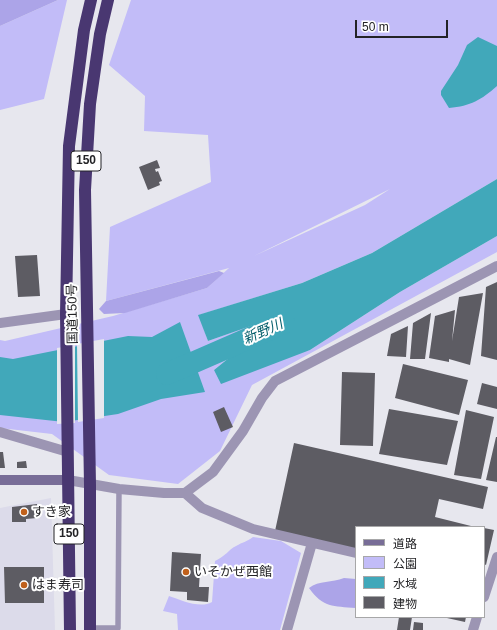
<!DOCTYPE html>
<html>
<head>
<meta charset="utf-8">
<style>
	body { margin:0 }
	#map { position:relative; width:497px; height:630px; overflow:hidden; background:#e7e7ee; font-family:Helvetica,"Noto Sans JP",sans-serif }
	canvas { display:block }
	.legend { position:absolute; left:355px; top:526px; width:130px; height:92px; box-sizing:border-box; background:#fff; border:1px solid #a7a7a8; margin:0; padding:5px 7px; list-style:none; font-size:12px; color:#232326 }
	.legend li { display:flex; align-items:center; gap:8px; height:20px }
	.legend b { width:20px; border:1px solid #a7a7a8 }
	.scale { position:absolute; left:355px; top:20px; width:93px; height:18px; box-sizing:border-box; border:2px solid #232326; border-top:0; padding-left:5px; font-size:12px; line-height:14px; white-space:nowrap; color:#232326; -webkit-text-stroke:3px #fff; paint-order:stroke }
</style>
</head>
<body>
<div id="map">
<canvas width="497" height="630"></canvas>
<ul class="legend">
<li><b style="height:5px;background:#786d97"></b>道路</li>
<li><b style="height:11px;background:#c2bcf8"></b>公園</li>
<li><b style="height:11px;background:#41a8ba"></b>水域</li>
<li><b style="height:11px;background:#5d5c63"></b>建物</li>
</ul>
<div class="scale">50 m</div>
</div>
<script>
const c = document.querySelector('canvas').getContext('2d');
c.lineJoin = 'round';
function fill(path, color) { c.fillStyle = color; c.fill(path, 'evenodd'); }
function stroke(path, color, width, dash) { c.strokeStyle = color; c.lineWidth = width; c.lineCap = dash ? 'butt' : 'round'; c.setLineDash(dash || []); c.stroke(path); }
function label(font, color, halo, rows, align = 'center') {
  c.font = font + ' Helvetica,"Noto Sans JP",sans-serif'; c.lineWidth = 4; c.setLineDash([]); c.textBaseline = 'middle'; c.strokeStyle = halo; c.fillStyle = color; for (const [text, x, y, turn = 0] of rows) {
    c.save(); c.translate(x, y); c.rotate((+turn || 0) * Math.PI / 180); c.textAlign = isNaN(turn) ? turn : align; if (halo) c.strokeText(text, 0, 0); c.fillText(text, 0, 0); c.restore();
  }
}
const built = new Path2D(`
	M51,498l4,132h-55v-122z`);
const green = new Path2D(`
	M58,0h9l-23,99 -44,11v-84z
	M131,0h366v179l-125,74 -70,30 -103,32 9,26 75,-27 -69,56 96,-20 90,-58 97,-56v16l-245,133 -32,66 -42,33 -69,-9 -57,-41 -52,-6v-88l5,1 108,-25 94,-28 22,-20 -123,33 4,-74 101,-45 -3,-47 -64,-4 1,-35 -36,-31zM390,189l-25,16 -111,51z
	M253,537l28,4 20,12 -21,77h-102l-1,-16 -14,-3 6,-15c12,4 31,13 43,6l3,-41c11,-5 13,-11 21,-15 7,-4 10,-4 17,-9z`);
const forest = new Path2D(`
	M0,0h58l-58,26z
	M219,271l5,2 -17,15 -82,25 -21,1 -5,-5 7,-8z
	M344,578l12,1v29c-23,-2 -33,0 -47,-20 10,-8 23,-5 35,-10z`);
const water = new Path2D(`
	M478,37l19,9v40c-16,14 -26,20 -48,22l-8,-13v-4l17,-26 9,-20z
	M497,179v57l-97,56 -90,58 -89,34 -7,-14 68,-55 -74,26 -10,-26 104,-32 70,-30z
	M180,322l25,70 -44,7 -43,15 -54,8 -64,-7v-58l13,2 115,-23 24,1z`);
const pier = new Path2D(`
	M104,339v79l-26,4 -1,-78z
	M75,345v78l-18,1v-76z`);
const river = new Path2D(`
	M167,374l117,-51`);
const building = new Path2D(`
	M157,160l3,8 -5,1 1,3 2,-1 4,10 -3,1 1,3 -12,5 -9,-23z
	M37,255l3,41 -22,1 -3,-41z
	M497,282v78l-16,-4 5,-69z
	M483,293l-13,72 -21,-6v3l-20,-4 6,-42 20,-6 -3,31 7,-44z
	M431,313l-6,46h-15l3,-36z
	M408,326l-2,31 -19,-1 4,-22z
	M403,364l65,16 -9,35 -64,-17z
	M342,372l33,1 -2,73 -33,-1z
	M482,383l15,4v22l-20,-5z
	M224,407l9,20 -12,5 -8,-20z
	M389,409l69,12 -11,44 -68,-11z
	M466,410l28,7 -13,62 -27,-4z
	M496,437h1v45l-11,-2z
	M294,443l194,44 -5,22 -44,-10 -4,18 40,10h-119v22l-81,-18z
	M0,452h3l2,16h-5z
	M26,461l1,7h-10v-6z
	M37,504v14l-11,1v3h-14v-15z
	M484,528l10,2 -8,35 -2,-1z
	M172,552l29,2 -2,33h10l-1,15 -21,-2v-8l-17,-1z
	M4,567h40v36h-39z
	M399,617h13l-2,13h-13z
	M447,617h19l-1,5 -18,-4z
	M414,622l9,1v7h-10z`);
const lane = new Path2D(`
	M90,628h28l1,-139`);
const street = new Path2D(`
	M0,323l66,-9
	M0,432l68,20
	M68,480l51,9 45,4h21l28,-21 30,-41 19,-33 13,-17 222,-115
	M185,493l17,15 51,21 103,24
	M484,597l13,-40
	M287,630l25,-87
	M473,630l4,-13`);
const secondary = new Path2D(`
	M0,480h68`);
const highway = new Path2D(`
	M70,630l-4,-316 3,-168 15,-116 7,-30
	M90,630v-145l-5,-295 5,-86 10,-70 8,-34`);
const markers = [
	[24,512,4,"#c0601b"],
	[186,572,4,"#c0601b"],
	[24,585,4,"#c0601b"]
];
const shields = [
	[86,161,30],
	[69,534,30]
];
const shieldNames = [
	["150",86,161],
	["150",69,534]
];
const streetNames = [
	["国道150号",73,314,-91]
];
const poiNames = [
	["すき家",32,512],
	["いそかぜ西館",194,572],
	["はま寿司",32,585]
];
const waterNames = [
	["新野川",263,332,-24]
];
fill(built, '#dcdbea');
fill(green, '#c2bcf8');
fill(forest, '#aca4e8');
fill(water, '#41a8ba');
fill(pier, '#e7e7ee');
stroke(river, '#41a8ba', 22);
fill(building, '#5d5c63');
stroke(lane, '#9c95b3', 5.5);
stroke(street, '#9c95b3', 10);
stroke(secondary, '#786d97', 10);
stroke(highway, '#493771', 12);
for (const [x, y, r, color] of markers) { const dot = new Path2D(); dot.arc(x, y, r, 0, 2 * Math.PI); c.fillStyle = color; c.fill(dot); stroke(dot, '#fff', 1.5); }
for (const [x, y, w] of shields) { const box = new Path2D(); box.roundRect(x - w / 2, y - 10, w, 20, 3); c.fillStyle = '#fff'; c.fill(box); stroke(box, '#232326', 1); }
label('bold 12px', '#232326', null, shieldNames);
label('13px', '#232326', '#fff', streetNames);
label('13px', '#232326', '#fff', poiNames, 'left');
label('italic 14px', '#035e6b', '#fff', waterNames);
</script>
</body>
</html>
